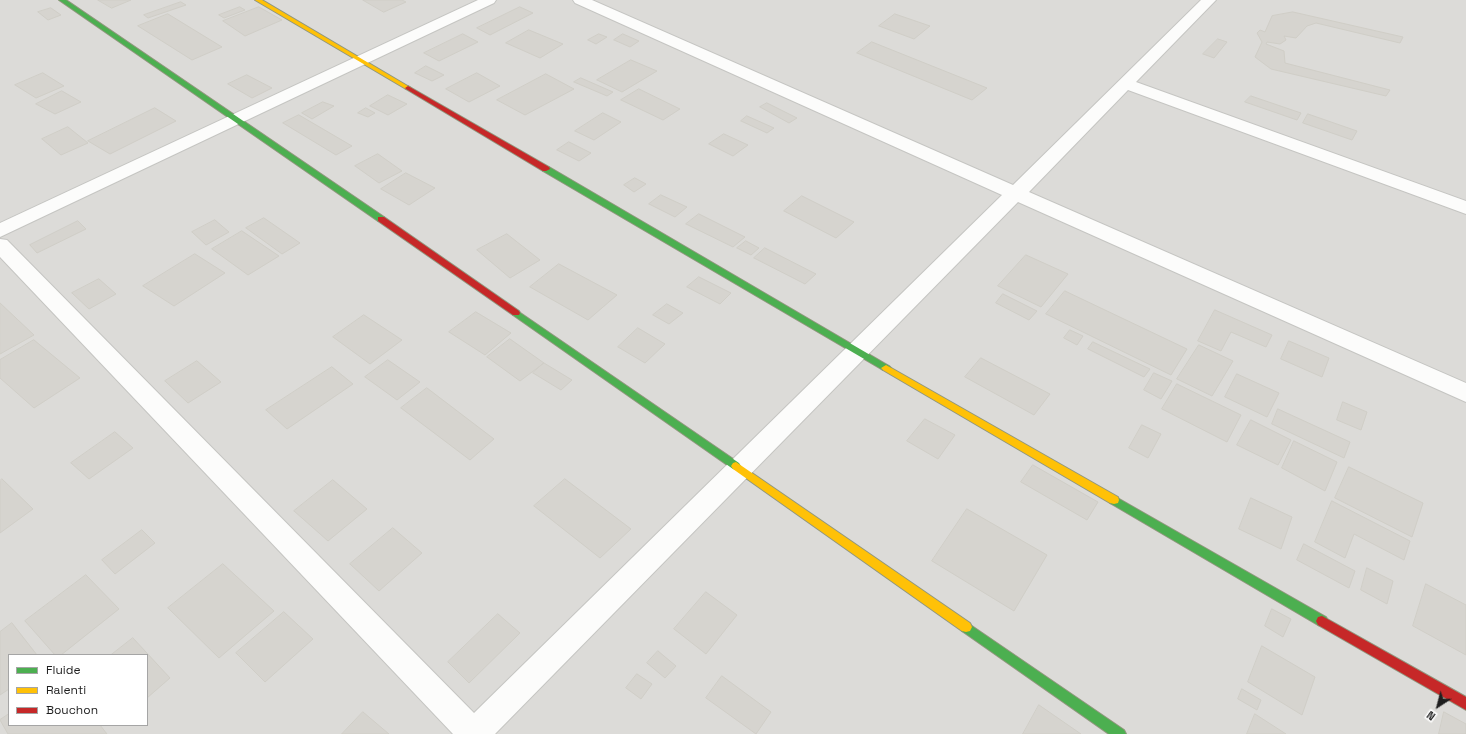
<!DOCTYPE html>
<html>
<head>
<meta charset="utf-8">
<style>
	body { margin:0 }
	#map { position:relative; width:1466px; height:734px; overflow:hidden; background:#edece6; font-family:"Space Grotesk",sans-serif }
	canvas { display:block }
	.legend { position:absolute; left:8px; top:654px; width:140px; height:72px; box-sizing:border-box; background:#fff; border:1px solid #a5a5a5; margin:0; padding:5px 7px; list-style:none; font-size:12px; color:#1e1e1e }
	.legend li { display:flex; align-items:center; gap:8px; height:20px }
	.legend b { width:20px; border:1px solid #a5a5a5 }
	.north { position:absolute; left:1418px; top:686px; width:40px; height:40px; -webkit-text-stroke:3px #fff; paint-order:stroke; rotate:216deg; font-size:11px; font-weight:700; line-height:16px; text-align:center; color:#1e1e1e }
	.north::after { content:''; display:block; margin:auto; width:14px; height:18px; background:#1e1e1e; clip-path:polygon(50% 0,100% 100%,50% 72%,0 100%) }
</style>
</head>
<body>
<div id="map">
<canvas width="1466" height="734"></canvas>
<ul class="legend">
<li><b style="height:5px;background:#4caf50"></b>Fluide</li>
<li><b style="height:5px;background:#ffc107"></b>Ralenti</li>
<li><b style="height:5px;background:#c62828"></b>Bouchon</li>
</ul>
<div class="north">N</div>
</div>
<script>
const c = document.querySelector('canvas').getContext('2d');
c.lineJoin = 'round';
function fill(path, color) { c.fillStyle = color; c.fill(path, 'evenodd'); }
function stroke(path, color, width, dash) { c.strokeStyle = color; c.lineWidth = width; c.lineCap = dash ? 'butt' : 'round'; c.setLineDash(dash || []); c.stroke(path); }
const residential = new Path2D(`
	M0,0h1466v734h-1466zM9,655h138v70h-138z`);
const building = new Path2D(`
	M98,0h33l-19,8z
	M363,0h39l4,2 -22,10z
	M181,2l5,3 -38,13 -4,-3z
	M240,7l5,3 -21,8 -5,-3z
	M259,7l23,13 -37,16 -22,-15z
	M520,7l13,6 -43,22 -13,-7z
	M51,8l10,7 -13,5 -10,-8z
	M1293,12l110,25 -3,6 -84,-20 -9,3 -11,12 -12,-2 2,4 -6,4 -13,-2 -1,2 18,7 1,12 105,27 -4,6 -115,-27 -16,-12 7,-15 -5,-9 3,-3 5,2 7,-16z
	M168,14l54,33 -30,13 -54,-34z
	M895,14l35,12 -16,13 -35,-13z
	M529,30l34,14 -23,14 -34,-15z
	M463,34l15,8 -39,19 -15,-8z
	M599,34l8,3 -11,7 -8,-4z
	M623,34l16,7 -9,6 -16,-7z
	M1218,39l9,3 -13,16 -11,-4z
	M872,42l115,46 -15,12 -115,-47z
	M631,60l26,11 -35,21 -25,-12z
	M426,66l18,9 -12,6 -17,-8z
	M43,73l21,13 -28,12 -21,-13z
	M477,73l23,13 -31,16 -23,-13z
	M546,74l28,15 -49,26 -28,-15z
	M247,75l25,13 -20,10 -24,-14z
	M581,78l32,14 -6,4 -33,-14z
	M639,89l41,20 -17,11 -42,-20z
	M62,91l19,11 -26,12 -19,-10z
	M388,95l19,9 -19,11 -18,-9z
	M1251,96l50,17 -4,7 -52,-18z
	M323,102l11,4 -22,13 -10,-6z
	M767,103l30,15 -8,5 -29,-16z
	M155,108l21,13 -66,33 -22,-13z
	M366,108l9,5 -7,4 -10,-4z
	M603,113l18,9 -27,18 -19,-9z
	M1308,114l49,17 -5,9 -49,-17z
	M299,115l53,31 -16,9 -53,-32z
	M747,116l27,12 -7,5 -26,-12z
	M68,127l20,16 -27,12 -19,-16z
	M724,134l24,11 -15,11 -24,-12z
	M569,142l22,11 -12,8 -22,-11z
	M378,154l24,17 -23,12 -24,-17z
	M406,173l29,15 -26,17 -28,-16z
	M635,178l11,6 -12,8 -10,-7z
	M661,195l26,12 -12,10 -26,-13z
	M802,196l52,26 -18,16 -52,-27z
	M699,214l46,23 -12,10 -47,-23z
	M264,218l36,25 -18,11 -36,-26z
	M215,220l14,12 -23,13 -14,-13z
	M78,221l8,8 -49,24 -7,-8z
	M242,231l37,25 -31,19 -36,-26z
	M507,234l33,26 -30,18 -33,-28z
	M746,241l13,7 -8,7 -14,-7z
	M765,248l51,26 -11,10 -51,-26z
	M195,254l30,19 -51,33 -31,-20z
	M1026,255l42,19 -27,33 -43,-21z
	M559,264l58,31 -29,25 -58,-33z
	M699,277l32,16 -11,11 -33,-17z
	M99,279l17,15 -27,15 -17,-16z
	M1065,291l122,58 -16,26 -125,-61z
	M1003,294l34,17 -8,9 -33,-17z
	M0,303l34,32 -34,19z
	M667,304l16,9 -14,11 -16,-9z
	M1215,310l57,25 -6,12 -35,-15 -10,19 -23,-10z
	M476,312l35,21 -26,22 -36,-23z
	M364,315l38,25 -32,24 -37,-27z
	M638,328l27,16 -20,19 -27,-16z
	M1070,330l13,6 -6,9 -13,-7z
	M510,339l34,24 -24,18 -33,-24z
	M34,340l46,38 -46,30 -34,-30v-18z
	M1289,341l40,17 -7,19 -41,-18z
	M1093,342l57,27 -6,8 -56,-28z
	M1199,345l34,16 -21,35 -35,-17z
	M981,358l69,36 -16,21 -69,-38z
	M388,360l32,22 -23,18 -32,-23z
	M197,361l24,21 -33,21 -23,-22z
	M544,363l28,17 -11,10 -28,-17z
	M332,367l21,17 -66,45 -21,-19z
	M1154,373l18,8 -11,18 -17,-9z
	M1237,374l42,19 -12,24 -42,-20z
	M1177,384l64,31 -14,27 -65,-33z
	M427,388l67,51 -24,21 -69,-52z
	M1343,402l24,10 -6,18 -24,-10z
	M1278,409l72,33 -6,16 -72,-34z
	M925,419l30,16 -17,24 -31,-18z
	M1251,420l40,20 -13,25 -41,-20z
	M1142,425l19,9 -13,24 -19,-10z
	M115,432l18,16 -44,31 -18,-16z
	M1294,441l43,21 -12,29 -43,-23z
	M1033,465l65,37 -11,18 -66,-38z
	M1349,467l74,36 -11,34 -77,-39z
	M2,479l31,30 -33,24v-52z
	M565,479l66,50 -31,29 -66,-52z
	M333,480l34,29 -39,32 -34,-30z
	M1251,498l41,19 -11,32 -42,-20z
	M1332,501l78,40 -6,19 -50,-26 -9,24 -30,-16z
	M967,509l80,46 -33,56 -82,-50z
	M393,528l29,25 -43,38 -29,-27z
	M142,530l13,13 -40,31 -13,-14z
	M1304,544l51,27 -6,17 -52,-28z
	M223,564l51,47 -55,47 -51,-50z
	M1367,568l26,13 -6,23 -26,-14z
	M86,575l33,34 -58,46h-6l-30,-34z
	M1426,584l40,21v50l-53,-29z
	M706,592l31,23 -31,39 -32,-25z
	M1272,609l19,10 -8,18 -18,-11z
	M284,612l29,27 -48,43 -29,-29z
	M498,614l22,19 -51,50 -21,-21z
	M12,623l25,32h-28v34l-9,6v-63z
	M133,638l37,40 -23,20v-43h-36z
	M1262,646l53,31 -13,38 -54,-33z
	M658,651l18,15 -11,12 -18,-15z
	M637,674l15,10 -11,15 -15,-11z
	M722,676l49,36 -15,22 -50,-36z
	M1242,689l19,11 -4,10 -19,-11z
	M1039,705l42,29h-58z
	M363,712l26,22h-47z
	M1444,712l22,12v10h-27z
	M9,714v11h91l7,9h-99l-8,-14z
	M1255,714l31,20h-39z`);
const street = new Path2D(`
	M478,0h18l-2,3 -494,234v-14z
	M573,0h19l421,185 188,-185h15l-80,82 330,119v13l-338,-124 -99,102 437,191v19l-448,-200 -523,532h-42l-453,-477v-18l7,1 467,473 528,-518 -427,-192z`);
const fast = new Path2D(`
	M59,0h7l318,217v4h-6z
	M543,167h6l340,199 2,2 -2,2h-6l-340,-199z
	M516,310l223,153 2,3 -2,3 -3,1 -3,-1 -220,-154 -1,-2z
	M1114,496l212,121 2,4 -2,4 -4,1 -4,-1 -208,-122 -1,-3 1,-3z
	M966,622l158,108 2,4h-17l-147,-103 -2,-4 2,-4z`);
const slow = new Path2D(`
	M255,0h7l149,88 -5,1z
	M886,365l232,132 1,3 -1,3 -4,1 -4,-1 -227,-133 -2,-2z
	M736,462l234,161 2,4 -2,4 -4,1 -4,-1 -229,-162 -2,-3 2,-3z`);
const jam = new Path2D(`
	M408,86l141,81 1,2 -4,2h-3l-137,-82 -1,-1z
	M378,217h6l135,94 1,2 -1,2h-6l-135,-94z
	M1322,616l144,81v13l-148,-85 -2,-4 2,-4z`);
fill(residential, '#dcdbd8');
fill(building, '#d6d4cf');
stroke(building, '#d0cec7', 1);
stroke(street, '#c5c5c2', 2);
stroke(fast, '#91977e', 2);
stroke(slow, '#91977e', 2);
stroke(jam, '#91977e', 2);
fill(street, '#fcfcfb');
fill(fast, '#4caf50');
fill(slow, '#ffc107');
fill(jam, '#c62828');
</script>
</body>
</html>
